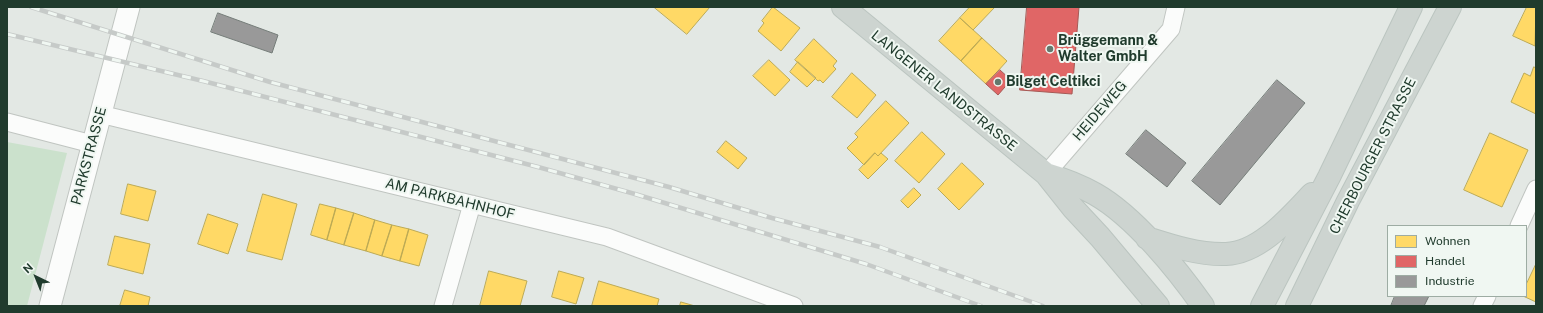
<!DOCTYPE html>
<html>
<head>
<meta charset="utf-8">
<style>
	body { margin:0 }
	#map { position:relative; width:1543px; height:313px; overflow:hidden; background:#e3e8e4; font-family:"Public Sans",sans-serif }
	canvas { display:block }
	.frame { position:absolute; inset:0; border:8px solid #203b2d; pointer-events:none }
	.legend { position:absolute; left:1387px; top:225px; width:140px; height:72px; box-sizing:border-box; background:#f0f7f2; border:1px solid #9daca3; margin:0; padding:5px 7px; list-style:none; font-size:12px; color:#203b2d }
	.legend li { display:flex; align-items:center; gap:8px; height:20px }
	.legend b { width:20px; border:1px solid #9daca3 }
	.north { position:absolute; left:16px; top:257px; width:40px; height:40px; -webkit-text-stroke:3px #f0f7f2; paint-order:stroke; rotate:317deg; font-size:11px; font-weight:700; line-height:16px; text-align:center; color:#203b2d }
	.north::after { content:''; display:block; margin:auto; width:14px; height:18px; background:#203b2d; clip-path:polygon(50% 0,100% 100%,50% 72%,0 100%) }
</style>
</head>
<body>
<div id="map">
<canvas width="1543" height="313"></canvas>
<div class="frame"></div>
<ul class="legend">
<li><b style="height:11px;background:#ffd966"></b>Wohnen</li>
<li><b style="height:11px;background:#e06666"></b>Handel</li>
<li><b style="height:11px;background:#999"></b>Industrie</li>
</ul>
<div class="north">N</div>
</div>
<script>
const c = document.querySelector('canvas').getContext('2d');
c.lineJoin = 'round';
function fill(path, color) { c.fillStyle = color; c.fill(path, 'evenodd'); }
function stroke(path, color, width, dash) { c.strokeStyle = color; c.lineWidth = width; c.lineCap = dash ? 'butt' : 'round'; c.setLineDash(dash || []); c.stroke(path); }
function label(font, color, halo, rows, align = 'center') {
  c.font = font + ' "Public Sans",sans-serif'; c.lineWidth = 4; c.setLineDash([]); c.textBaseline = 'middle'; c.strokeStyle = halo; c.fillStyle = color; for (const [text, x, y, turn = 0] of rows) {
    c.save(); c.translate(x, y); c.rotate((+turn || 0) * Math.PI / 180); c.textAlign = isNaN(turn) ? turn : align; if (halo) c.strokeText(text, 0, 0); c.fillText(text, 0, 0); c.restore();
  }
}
const green = new Path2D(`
	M7,142l60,11 -40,153h-20z`);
const homes = new Path2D(`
	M654,7h56l-23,27z
	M773,7l27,21 -19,23 -23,-20 6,-8 -2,-2z
	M970,7h25l-22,23 -13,-12z
	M1527,7h9l-1,39 -22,-10z
	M960,18l22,20 -21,23 -22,-20z
	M982,38l25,23 -21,23 -25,-23z
	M814,39l23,22 -4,5 3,3 -13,14 -3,-3 -2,1 -23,-21z
	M769,60l21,20 -15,16 -22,-20z
	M798,62l18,16 -9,9 -17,-15z
	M1534,67l2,1v46l-25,-12 13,-29 6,3z
	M852,73l24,22 -19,23 -25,-21z
	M886,101l23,22 -31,33 -3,-3 -11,12 -17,-17 11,-11 -3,-3z
	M922,132l23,22 -26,29 -24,-22z
	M1490,133l38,17 -26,57 -38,-17z
	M726,141l21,17 -9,11 -21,-17z
	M875,153l3,3 3,-3 7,6 -20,20 -9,-9z
	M962,163l22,21 -25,26 -21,-21z
	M128,184l28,7 -8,30 -27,-7z
	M914,188l7,7 -13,13 -7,-7z
	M263,194l34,10 -15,56 -35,-9z
	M320,204l16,4 -9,32 -16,-5z
	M336,208l18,5 -10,32 -17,-5z
	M354,213l21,7 -9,31 -22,-6z
	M208,214l30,10 -10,30 -30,-10z
	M375,220l17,5 -10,31 -16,-5z
	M392,225l17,4 -9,32 -18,-5z
	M409,229l19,6 -9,31 -19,-5z
	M115,236l35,8 -7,30 -35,-9z
	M1536,264v38l-13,-6h3v-11z
	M489,271l38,10 -7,25h-40z
	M559,271l25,7 -8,26 -24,-7z
	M599,281l60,18 -2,7h-65z
	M125,290l25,7 -2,9h-28z
	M681,302l14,4h-15z`);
const shops = new Path2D(`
	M1027,7h52l-7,87 -52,-4z
	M1000,70l11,10 -13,15 -12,-11z`);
const industry = new Path2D(`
	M218,13l60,22 -6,18 -61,-21z
	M1277,80l28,23 -85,102 -28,-24z
	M1146,130l40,33 -19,24 -41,-33z
	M1395,296h34l-5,10h-33z`);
const minor = new Path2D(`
	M100,114l507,123 187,69
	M7,122l85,22
	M1046,174l125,-145 5,-22
	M1519,226l17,-37
	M443,306l29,-102
	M1482,306l5,-10`);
const tertiary = new Path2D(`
	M50,306l79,-299`);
const primary = new Path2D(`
	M843,7l203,167 27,34 27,29 58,69
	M1046,174c17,5 33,11 49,20 39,22 82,75 108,112
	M1147,238c25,8 53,17 79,16 34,-1 64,-37 86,-60
	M1262,306l67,-129 82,-170
	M1297,306l51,-105 102,-194`);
const rail = new Path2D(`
	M31,7l239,75 399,105 103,31 108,29 163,59
	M7,34l196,47 335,86 97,27 231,70 115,42`);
const markers = [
	[1050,49,4,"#64786d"],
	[998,82,4,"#64786d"]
];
const poiNames = [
	["Brüggemann &",1058,41],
	["Walter GmbH",1058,57],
	["Bilget Celtikci",1006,82]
];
const streetNames = [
	["LANGENER LANDSTRASSE",944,91,39],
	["HEIDEWEG",1100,111,-49],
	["PARKSTRASSE",89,156,-75],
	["CHERBOURGER STRASSE",1373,156,-63],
	["AM PARKBAHNHOF",450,199,14]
];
fill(green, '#cbe1cc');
fill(homes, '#ffd966');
stroke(homes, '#bcaa55', 1);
fill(shops, '#e06666');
stroke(shops, '#a65955', 1);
fill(industry, '#999');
stroke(industry, '#757d79', 1);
stroke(minor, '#c0c5c1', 19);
stroke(tertiary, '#c0c5c1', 23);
stroke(primary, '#bbc5c0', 24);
stroke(minor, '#fbfcfb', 17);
stroke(tertiary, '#fbfcfb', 21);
stroke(primary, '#cdd4d0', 22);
stroke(rail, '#c6cac8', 4.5);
stroke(rail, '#f0f7f2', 3, [9]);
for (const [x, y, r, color] of markers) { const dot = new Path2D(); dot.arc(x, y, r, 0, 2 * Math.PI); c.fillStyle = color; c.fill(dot); stroke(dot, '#f0f7f2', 1.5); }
label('bold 14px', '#203b2d', '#f0f7f2', poiNames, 'left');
label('14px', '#203b2d', '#f0f7f2', streetNames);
</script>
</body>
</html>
